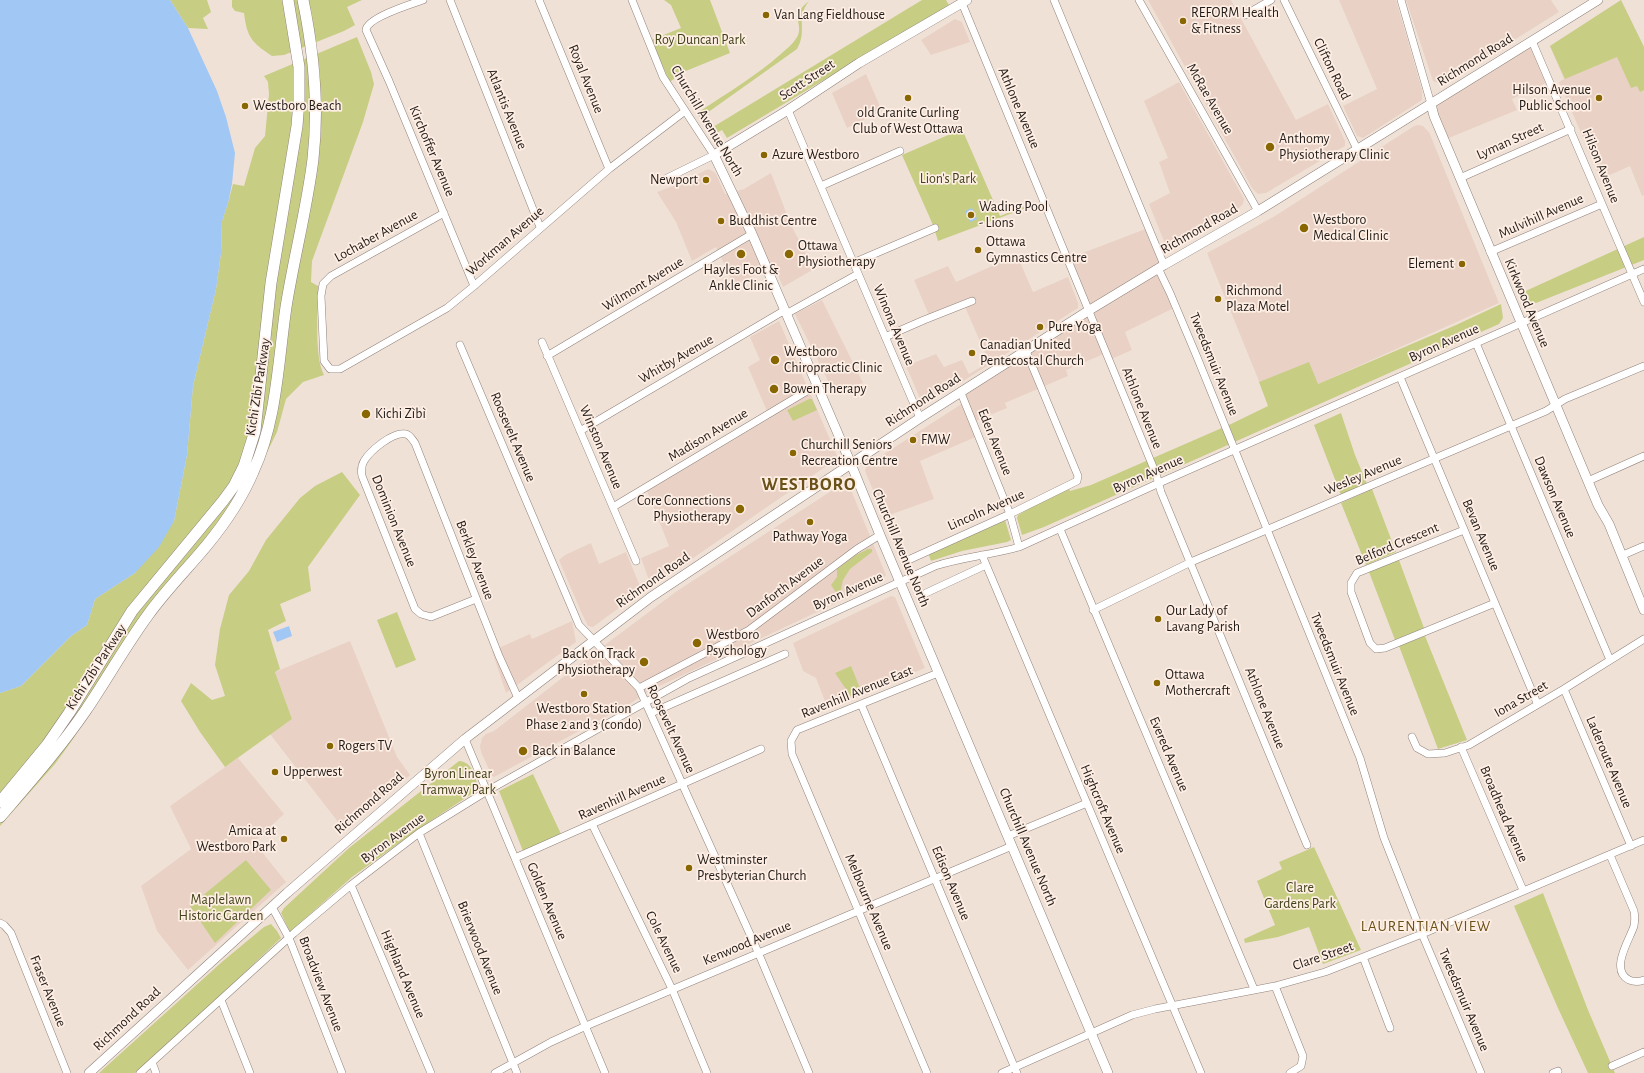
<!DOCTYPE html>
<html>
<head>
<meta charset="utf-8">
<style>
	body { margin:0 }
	canvas { display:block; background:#f0e1d7 }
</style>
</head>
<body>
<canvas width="1644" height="1073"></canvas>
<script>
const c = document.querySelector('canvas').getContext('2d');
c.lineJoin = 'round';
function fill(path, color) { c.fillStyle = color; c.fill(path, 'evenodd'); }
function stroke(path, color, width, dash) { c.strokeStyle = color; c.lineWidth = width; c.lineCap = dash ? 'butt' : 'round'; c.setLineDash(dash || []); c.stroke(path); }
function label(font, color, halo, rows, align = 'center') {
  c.font = font + ' "Alegreya Sans",sans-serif'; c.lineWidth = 3.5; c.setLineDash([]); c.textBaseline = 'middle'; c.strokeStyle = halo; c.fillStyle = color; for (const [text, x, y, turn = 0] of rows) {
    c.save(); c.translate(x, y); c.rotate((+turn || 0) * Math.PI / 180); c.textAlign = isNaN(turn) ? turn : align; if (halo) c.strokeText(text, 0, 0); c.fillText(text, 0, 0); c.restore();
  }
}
const built = new Path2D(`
	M1148,0h83l65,120 32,-16 17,37v5l-79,47 -8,1 -6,-6z
	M1339,0h57l26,90v10l-59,38 -6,-2 -14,-30 34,-17z
	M1406,0h145l8,12 -117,73 -9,-4z
	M1621,0l23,47v148l-2,1 -12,-30 -29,13 -42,-97 5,-3 -14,-33z
	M955,19l7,3 8,20 -39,13 -10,-15z
	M1532,41l18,40 -38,18 5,11 -73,30 -13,-36z
	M866,74l16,37 -35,17 -15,-35z
	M1179,82l65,117 -1,5 -4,4 -71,43 -19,-47 21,-11 -11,-31 9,-4 -24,-57z
	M1418,125l5,1 6,6 70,171 -230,103 -62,-153 68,-37 139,-90z
	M708,169l5,2 3,3 9,20 19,-5 27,-16 20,52 23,44 -31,18 -9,-21 -40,19 -18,-38 -24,14 -16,-39 -19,-30 19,-7z
	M1148,228l16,37 -6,3 18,39 -51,25 7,18 -23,10 -3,-7 -40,17 2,6 -63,27 2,5 -34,14 5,14 -58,25 14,38 -50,18 -19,-46 2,-6 96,-62 -2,-10 127,-82 -21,-52z
	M1017,255l16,37 35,-15 10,26v5l-121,77 -32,19 -3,-1 -16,-37 30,-12 8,13 18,-7 7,14 20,-12 -24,-55 -34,13 -17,-40 34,-14 8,16z
	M822,300l41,83 -29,10 -39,-79z
	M779,321l59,137 -181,125 -8,-3 -8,-22 28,-12 -22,-55 123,-73 -22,-51 12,-7 -10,-23z
	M845,482l4,3 37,90 -5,7 -232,109 -18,12 -137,74 -2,-1 -11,-24 -1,-6 2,-8 4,-4 8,-3 100,-78 83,-62z
	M591,543l8,21 27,-12 16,39 -49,36 -5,-1 -6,-12 -23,-54 6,-5z
	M891,596l4,1 30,71 -97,41 -12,-31 -13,-7 -10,-28z
	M572,621l4,21 -70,51 -14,-42 38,-17 2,5z
	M350,641l47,116 13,18 -65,56 -75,-97 22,-15 -17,-47z
	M238,758l46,56 -30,28 32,40 -98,88 -31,-39 -16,-45 50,-37 -21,-43z`);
const green = new Path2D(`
	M170,0h37l4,12 -8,6 5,11 -20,-1z
	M232,0h130l-15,7 8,18 -11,6 -60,24 -12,1c-21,-14 -25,-19 -28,-43l-9,-2 -3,-4z
	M664,0h46l20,53 -49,20 -11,9 -19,-42 30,-12 -10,-23z
	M922,0h24l3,5 -222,133 -5,-8 -9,5 -5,-5z
	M1621,0l23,47v43l-4,2 -3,-6 -6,2 -14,-31 -52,22 -15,-33z
	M809,1c-14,18 -1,29 -12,48l-97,69 -3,-5c29,-19 59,-37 85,-60 4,-4 10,-8 13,-13 12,-14 -8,-23 14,-39z
	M357,37l14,35 3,12 -11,38 -51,139 -1,21 7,4c0,23 -4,70 6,89l-21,7 -17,17 -9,33 -23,47 -97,131 -86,132 -16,22 -55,62v-133l21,-7 50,-50 16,-11 8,-26 40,-26 39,-52 13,-66 6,-69 23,-97 5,-36 1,-32 6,-18 5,-19 11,2 11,-38 10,-12 4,-42 -1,-12 -4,-6z
	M962,129l38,87 33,-13 1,2 -96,36 -5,-16 -31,-70z
	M1644,237v23l-108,43 -12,-2 -5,-7z
	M1501,304l2,14 -4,6 -455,203 -22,8 -5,-17 1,-3 50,-29 2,5 21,-6 140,-61 37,-18 -9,-24 50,-20 9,22 138,-59z
	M809,399h3l5,11 -24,11 -6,-11z
	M1341,413l14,42 12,29 -26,11 -27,-70z
	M342,472l18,23 -52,72 3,24 -31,13 6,17 -18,9 12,39 -5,3 17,47 -67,48 -25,-35 -19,-31 10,-18 21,17 13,-4 -10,-31 5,-36 9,-34 20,-24 17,-31 34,-42 15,-12z
	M1372,489l24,63 -30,13 -25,-62z
	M1005,520l6,20 -4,2 -45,9 -31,10 -3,-8z
	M868,549h4v3l-22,17 -7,11 -3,14h-3l-6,-9 6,-8v-8l19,-14z
	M1399,560l25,68 -29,12 -26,-68z
	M397,612l19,48 -20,8 -19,-48z
	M1425,636l42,104 -29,9 -39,-103z
	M851,666l11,27 -10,5 -17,-25z
	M459,761c14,1 16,16 20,28l-59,39 -68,49 -62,55 -9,-19 3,-5 65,-60z
	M533,774l28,60 -38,17 -24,-60z
	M1314,847l47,103 -38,14 -14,-37 -31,10 -33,6 -1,-4 31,-14 -18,-44 25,-12 -3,-7z
	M246,860l25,30 -56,53 -25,-37z
	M1543,893l45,117 27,63h-27l-31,-67 -43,-100z
	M271,924l6,7 4,7 -60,57 -86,78h-36l124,-112 41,-34z`);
const water = new Path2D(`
	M0,0h170l18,28 29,63 9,26 9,36 -3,31 -4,19 -6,18 -1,32 -5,36 -23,97 -6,69 -13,66 -15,26 -24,26 -40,26 -8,26 -16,11 -50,50 -21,7z
	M972,208l5,11 -7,3 -5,-11z
	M289,626l3,10 -15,6 -4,-10z`);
const minor = new Path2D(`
	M423,0c-12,4 -56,18 -57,30l23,51 85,205
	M450,0l90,227
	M539,0l70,169
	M632,0l31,77 51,78 -53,26
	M1054,0l110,265
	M1139,0l119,211
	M1284,0l73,149
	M1401,0l30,104
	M962,3l194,471 5,18 146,353
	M1245,15l26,-15
	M1532,41l112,261
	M788,110l132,308
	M1460,178l111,-49
	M821,186l79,-35
	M444,213l-113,63 -8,8 -2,12 3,65 6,8h10l107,-61 27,-22 135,-117 76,-58
	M1490,252l112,-48
	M853,263l82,-35
	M1158,268l12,25 27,64 163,401 24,80 38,96 59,139
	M786,314l72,-40
	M885,337l39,-17 48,-19
	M542,342l94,219
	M1476,343l134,317
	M460,345l119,280 60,63 119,264 51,121
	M547,356l205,-122
	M1400,377l137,326
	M961,393l49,121 9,33
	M580,431l205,-121
	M1588,481l56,-25
	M613,507l204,-122
	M1060,529l194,460
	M1464,530l-107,43 -6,10v9l19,51 6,6 9,-1 110,-45
	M982,555l219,518
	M1623,555l21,-9
	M906,561l104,-47 67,-33 1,-5 -52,-125
	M926,593l60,-28
	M476,599l-45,18 -10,-3 -6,-5 -53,-133c-1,-5 -1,-10 2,-15 6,-10 29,-30 42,-27 4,1 6,5 9,9l84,213 19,42
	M1093,610l98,-48 355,-151 19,-12 79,-33
	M639,688l110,-58 108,-81 23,-14
	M1564,689l67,157
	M861,704l156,369
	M651,713l134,-59
	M1412,737l5,11 11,6 17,-1 24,-8 95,-56 80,-50
	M465,739l140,334
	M1461,747l62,143
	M592,824l80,165 35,84
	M419,833l98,240
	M1008,836l79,-33
	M1610,855l24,56c1,5 1,9 0,15 -4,13 -25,44 -5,54 5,2 10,2 15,0
	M515,858l246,-109
	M351,885l80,188
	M272,907l17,31 53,135
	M0,923l4,2 7,8 56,140
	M1363,957l27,71
	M1275,986l28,70 -2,10 -11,7
	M221,1000l29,73
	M152,1062l4,11
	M1612,1066l32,-14
	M140,1073l154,-140 57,-48 68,-52 68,-42 202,-113 246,-112c28,-9 56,-11 84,-19l140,-64 485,-214
	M495,1073l56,-31 35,-16 426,-180
	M927,1073l-135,-319 -1,-13 6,-11 141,-57
	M1002,1073l130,-58 23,-6 120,-23 50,-14 97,-38 222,-94
	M1553,1073l5,-2`);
const major = new Path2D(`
	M967,0l-108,63 -71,47 -74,45 38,79 99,230 29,71 228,538
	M1431,104l3,12 164,389 11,19 35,86
	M89,1073l198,-180 178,-154 186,-142 269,-179 168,-107 76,-46 94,-54 340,-211`);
const highway = new Path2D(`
	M0,802l47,-57 22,-32 63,-102 91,-110 11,-15 10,-20 11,-35 16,-148 26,-157 2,-25v-34l-11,-67
	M0,817c30,-35 60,-69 86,-107 21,-31 40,-65 62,-95 18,-25 40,-47 59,-70 18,-22 35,-47 46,-73 24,-52 25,-110 33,-165 8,-50 21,-99 27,-148 6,-54 1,-106 -10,-159`);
const markers = [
	[766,15,4,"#886601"],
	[1183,21,4,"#886601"],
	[908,98,4,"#886601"],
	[1599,98,4,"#886601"],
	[245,106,4,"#886601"],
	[1270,147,5,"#886601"],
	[764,155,4,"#886601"],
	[706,180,4,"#886601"],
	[971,215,4,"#886601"],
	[721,221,4,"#886601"],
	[1304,228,5,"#886601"],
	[978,250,4,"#886601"],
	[741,254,5,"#886601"],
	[789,254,5,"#886601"],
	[1462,264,4,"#886601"],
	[1218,299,4,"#886601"],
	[1040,327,4,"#886601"],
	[972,353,4,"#886601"],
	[775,360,5,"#886601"],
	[774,389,5,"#886601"],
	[366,414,5,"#886601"],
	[913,440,4,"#886601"],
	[793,453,4,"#886601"],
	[740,509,5,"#886601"],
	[810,522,4,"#886601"],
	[1158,619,4,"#886601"],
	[697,643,5,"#886601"],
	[644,662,5,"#886601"],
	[1157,683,4,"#886601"],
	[584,694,4,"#886601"],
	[330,746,4,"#886601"],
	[523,751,5,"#886601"],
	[275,772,4,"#886601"],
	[284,839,4,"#886601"],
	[689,868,4,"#886601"]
];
const poiNames = [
	["REFORM Health",1191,13],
	["& Fitness",1191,29],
	["Van Lang Fieldhouse",774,15],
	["Hilson Avenue",1591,90,"right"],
	["Public School",1591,106,"right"],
	["Westboro Beach",253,106],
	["old Granite Curling",908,113,"center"],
	["Club of West Ottawa",908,129,"center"],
	["Anthomy",1279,139],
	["Physiotherapy Clinic",1279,155],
	["Azure Westboro",772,155],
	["Newport",698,180,"right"],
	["Wading Pool",979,207],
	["- Lions",979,223],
	["Westboro",1313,220],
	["Medical Clinic",1313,236],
	["Buddhist Centre",729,221],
	["Ottawa",986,242],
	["Gymnastics Centre",986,258],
	["Ottawa",798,246],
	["Physiotherapy",798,262],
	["Element",1454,264,"right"],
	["Hayles Foot &",741,270,"center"],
	["Ankle Clinic",741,286,"center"],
	["Richmond",1226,291],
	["Plaza Motel",1226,307],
	["Pure Yoga",1048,327],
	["Canadian United",980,345],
	["Pentecostal Church",980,361],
	["Westboro",784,352],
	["Chiropractic Clinic",784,368],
	["Bowen Therapy",783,389],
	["Kichi Zìbì",375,414],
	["FMW",921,440],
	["Churchill Seniors",801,445],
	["Recreation Centre",801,461],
	["Core Connections",731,501,"right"],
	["Physiotherapy",731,517,"right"],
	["Pathway Yoga",810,537,"center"],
	["Our Lady of",1166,611],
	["Lavang Parish",1166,627],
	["Westboro",706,635],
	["Psychology",706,651],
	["Back on Track",635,654,"right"],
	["Physiotherapy",635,670,"right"],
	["Ottawa",1165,675],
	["Mothercraft",1165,691],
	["Westboro Station",584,709,"center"],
	["Phase 2 and 3 (condo)",584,725,"center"],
	["Rogers TV",338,746],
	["Back in Balance",532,751],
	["Upperwest",283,772],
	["Amica at",276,831,"right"],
	["Westboro Park",276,847,"right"],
	["Westminster",697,860],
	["Presbyterian Church",697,876]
];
const parkNames = [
	["Roy Duncan Park",700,40],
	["Lion's Park",948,179],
	["Byron Linear",458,774],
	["Tramway Park",458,790],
	["Clare",1300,888],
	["Gardens Park",1300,904],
	["Maplelawn",221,900],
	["Historic Garden",221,916]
];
const streetNames = [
	["Richmond Road",1475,60,-32],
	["Clifton Road",1332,69,64],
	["Royal Avenue",586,79,68],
	["Scott Street",807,80,-33],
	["McRae Avenue",1210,99,60],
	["Athlone Avenue",1019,108,67],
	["Atlantis Avenue",507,109,68],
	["Churchill Avenue North",707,121,59],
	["Lyman Street",1510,141,-24],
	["Kirchoffer Avenue",432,151,67],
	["Hilson Avenue",1601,166,68],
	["Mulvihill Avenue",1541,216,-24],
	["Richmond Road",1199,229,-30],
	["Lochaber Avenue",376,236,-29],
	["Workman Avenue",505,241,-41],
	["Wilmont Avenue",643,284,-31],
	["Kirkwood Avenue",1527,303,67],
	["Winona Avenue",894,325,67],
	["Byron Avenue",1444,343,-24],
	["Whitby Avenue",676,359,-30],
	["Tweedsmuir Avenue",1214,364,68],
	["Kichi Zībī Parkway",258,387,-81],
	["Richmond Road",923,400,-33],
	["Athlone Avenue",1142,408,68],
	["Madison Avenue",708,435,-31],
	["Roosevelt Avenue",513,437,67],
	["Eden Avenue",995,442,68],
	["Winston Avenue",601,447,67],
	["Byron Avenue",1148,474,-24],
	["Wesley Avenue",1363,475,-23],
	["Dawson Avenue",1555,497,67],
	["Lincoln Avenue",986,510,-24],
	["Dominion Avenue",394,521,68],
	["Bevan Avenue",1481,535,67],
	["Belford Crescent",1397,544,-23],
	["Churchill Avenue North",901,548,67],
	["Berkley Avenue",475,560,69],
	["Richmond Road",653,580,-35],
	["Danforth Avenue",785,587,-37],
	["Byron Avenue",848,591,-24],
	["Tweedsmuir Avenue",1335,664,68],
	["Kichi Zībī Parkway",96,667,-57],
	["Ravenhill Avenue East",857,692,-22],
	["Iona Street",1521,699,-30],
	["Athlone Avenue",1265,708,68],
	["Roosevelt Avenue",671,729,65],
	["Evered Avenue",1169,754,67],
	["Laderoute Avenue",1609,762,67],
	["Ravenhill Avenue",622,797,-24],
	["Richmond Road",369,803,-41],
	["Highcroft Avenue",1103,809,67],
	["Broadhead Avenue",1504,814,67],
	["Byron Avenue",393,838,-36],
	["Churchill Avenue North",1028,847,67],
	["Edison Avenue",951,883,67],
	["Golden Avenue",547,901,67],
	["Melbourne Avenue",869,902,67],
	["Cole Avenue",664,942,64],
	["Kenwood Avenue",747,943,-23],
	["Brierwood Avenue",480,948,68],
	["Clare Street",1323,956,-19],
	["Highland Avenue",403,974,67],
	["Broadview Avenue",321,984,69],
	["Fraser Avenue",48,991,68],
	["Tweedsmuir Avenue",1464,1000,67],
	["Richmond Road",127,1019,-43]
];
const neighbourhoodNames = [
	["LAURENTIAN VIEW",1426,926]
];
const districtNames = [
	["WESTBORO",809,485]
];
fill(built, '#e9d2c5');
fill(green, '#c7ce84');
fill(water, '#a1c7f4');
stroke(minor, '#91827a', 8);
stroke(major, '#91827a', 10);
stroke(highway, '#91827a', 12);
stroke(minor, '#fff', 7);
stroke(major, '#fff', 9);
stroke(highway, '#fff', 11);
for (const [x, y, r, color] of markers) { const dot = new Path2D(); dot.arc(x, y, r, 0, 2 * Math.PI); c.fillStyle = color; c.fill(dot); stroke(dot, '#feeee4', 1.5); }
label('14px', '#201b17', '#feeee4', poiNames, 'left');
label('14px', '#404319', '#feeee4', parkNames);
label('14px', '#201b17', '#feeee4', streetNames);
c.letterSpacing = '1px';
label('15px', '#695118', '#feeee4', neighbourhoodNames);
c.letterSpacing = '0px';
c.letterSpacing = '1px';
label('bold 18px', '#695118', '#feeee4', districtNames);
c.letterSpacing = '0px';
</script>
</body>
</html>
